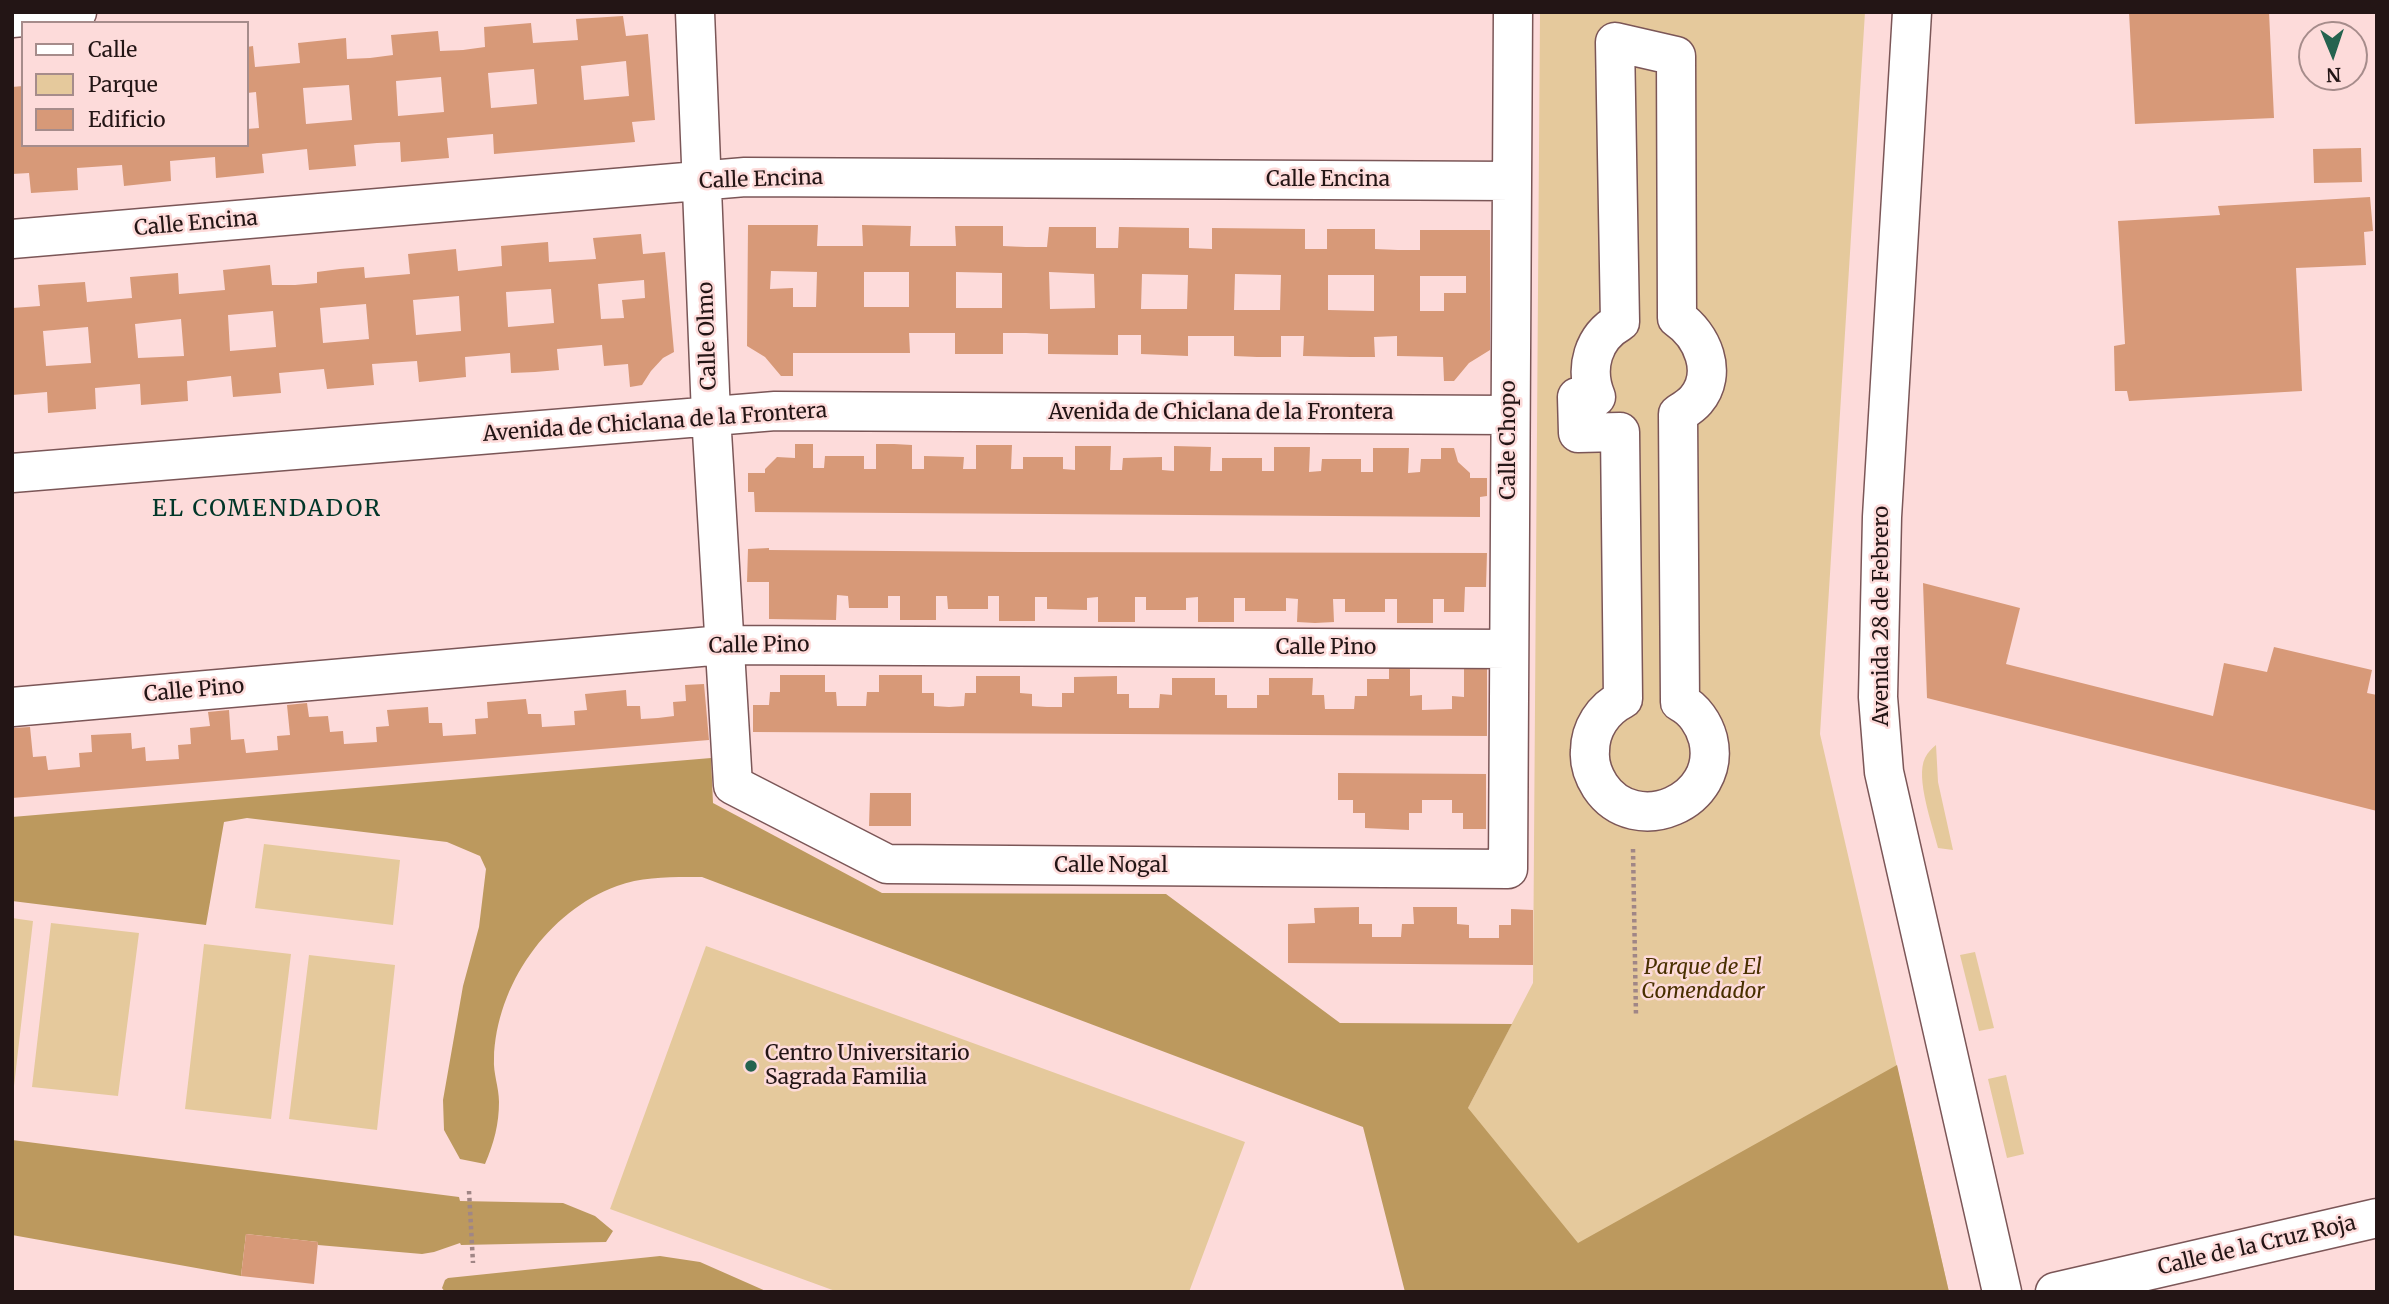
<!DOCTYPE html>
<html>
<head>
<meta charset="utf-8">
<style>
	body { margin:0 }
	#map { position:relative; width:2389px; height:1304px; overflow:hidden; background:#fddbda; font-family:Merriweather,serif }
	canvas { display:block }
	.frame { position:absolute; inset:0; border:14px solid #231515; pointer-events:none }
	.legend { position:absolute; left:21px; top:21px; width:228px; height:126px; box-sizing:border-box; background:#fddbda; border:2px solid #a68c8b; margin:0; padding:9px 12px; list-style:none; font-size:21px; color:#231515 }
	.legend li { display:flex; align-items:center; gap:14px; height:35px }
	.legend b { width:35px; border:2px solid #a68c8b }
	.north { position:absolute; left:2298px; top:21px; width:70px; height:70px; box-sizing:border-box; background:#fddbda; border:2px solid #a68c8b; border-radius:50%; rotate:178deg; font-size:19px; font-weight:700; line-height:28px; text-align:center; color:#231515 }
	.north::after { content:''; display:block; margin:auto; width:24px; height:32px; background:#24634f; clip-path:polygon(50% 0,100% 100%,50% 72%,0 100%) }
</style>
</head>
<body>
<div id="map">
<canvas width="2389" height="1304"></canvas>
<div class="frame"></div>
<ul class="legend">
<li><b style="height:9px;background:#fff"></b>Calle</li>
<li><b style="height:19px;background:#e5c99c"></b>Parque</li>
<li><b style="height:19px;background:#d79978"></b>Edificio</li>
</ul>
<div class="north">N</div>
</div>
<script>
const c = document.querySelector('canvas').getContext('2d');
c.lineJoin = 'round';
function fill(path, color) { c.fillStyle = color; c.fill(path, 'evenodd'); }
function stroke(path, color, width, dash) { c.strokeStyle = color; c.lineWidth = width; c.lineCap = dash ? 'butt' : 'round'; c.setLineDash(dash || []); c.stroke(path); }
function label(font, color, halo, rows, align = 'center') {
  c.font = font + ' Merriweather,serif'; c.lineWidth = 5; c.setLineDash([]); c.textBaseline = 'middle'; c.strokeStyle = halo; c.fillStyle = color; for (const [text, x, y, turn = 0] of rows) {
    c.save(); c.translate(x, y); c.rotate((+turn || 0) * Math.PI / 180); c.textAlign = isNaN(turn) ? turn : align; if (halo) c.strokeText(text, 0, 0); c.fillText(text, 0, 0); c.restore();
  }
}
const green = new Path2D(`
	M1540,12h325l-45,722 129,558h-453l-28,-184 65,-125z
	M1936,745l2,37 15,68 -15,-2c-5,-22 -23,-70 -13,-90 3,-6 7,-10 11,-13z
	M264,844l136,16 -7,65 -138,-17z
	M12,918l21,3 -19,165h-2z
	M51,923l88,10 -21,163 -86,-9z
	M204,944l87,10 -20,165 -86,-10z
	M706,946l539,196 -56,150h-351l-228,-83z
	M1975,952l19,76 -15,3 -19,-76z
	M309,955l86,10 -18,165 -88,-11z
	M2006,1075l18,79 -17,4 -19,-79z`);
const forest = new Path2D(`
	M711,758l2,45 169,90 284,1 174,129 172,1 -44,84 110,135 319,-178 52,227h-544l-42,-165 -661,-250c-28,0 -58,-1 -85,9 -69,25 -121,99 -123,173 -1,14 5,28 5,43 0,22 -5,41 -14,62l-25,-5 -16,-29 -1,-30 20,-114 16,-59 7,-58 -6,-13 -33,-14 -200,-24 -23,4 -18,103 -194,-24v-84z
	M12,1140l447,57 1,4 103,2 32,13 18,15 -7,11 -145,3 -1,-2 -26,9 -12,2 -104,-9v-3l-72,-8 -5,42 -229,-41z
	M660,1256l40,6 68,30h-323l-3,-4 3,-8 3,-2z`);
const building = new Path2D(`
	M2129,12h140l5,106 -139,6z
	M623,16l3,20 22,-2 7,86 -23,2 3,20 -141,12 -1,-20 -46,4 2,20 -48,4 -1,-20 -23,1 -23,2 2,21 -47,4 -2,-21 -45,5 2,19 -48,5 -1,-21 -45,4 1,20 -47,5 -2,-21 -45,3 1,22 -47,3 -2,-20 -17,1v-87l11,-1v59l5,2 219,-2v-16l12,-1 -3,-36 -9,1v-46l6,-1 2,21 45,-4 -2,-20 48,-5 1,21 23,-1 23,-3 -2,-20 47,-4 2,20 23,-1 22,-3 -1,-20 47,-4 2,20 45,-3 -2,-21zM626,61l3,35 -45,4 -3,-34zM534,69l3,35 -46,4 -3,-35zM441,77l3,35 -46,4 -2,-35zM349,85l3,35 -46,4 -3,-36z
	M2361,148l1,34 -48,1 -1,-34z
	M2370,197l3,34 -9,1 2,33 -70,3 6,123 -173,10 -2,-10h-12l-1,-45 11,-2 -7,-123 102,-6 -2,-9z
	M748,225h70l-1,21h46l-1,-21 49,1 -1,20h46l-1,-20h48v20l23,1h21l2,-20h47v21h22l1,-21 70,1v20l23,1v-21l93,1v20h22v-20h48v20l23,1h22v-20h70v120l-21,13 -15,18h-10l-1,-24 -46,-1v-20l-23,1 1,20h-24l-48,-1 1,-20h-23v21h-24l-23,-1v-20h-46v20l-47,-2v-19h-23v20l-70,-1v-20l-22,-1h-23v21h-48v-21h-46l1,20h-117v23h-12l-16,-19 -18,-11zM771,271l46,1 -1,35h-23v-19l-23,1zM864,272h45v35h-45zM956,272l46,1v35h-46zM1049,272l45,2 1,34 -45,1zM1142,274l46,1 -1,34h-46zM1235,274l46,1 -1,35h-46zM1328,275h46v36l-46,-1zM1420,276h46v17h-22v18h-24z
	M641,234l2,20 22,-2 9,100 -11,6 -12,13 -9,14 -12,2 -2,-23 -24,2 -2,-21 -45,4 2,21 -24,2 -24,1 -1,-20 -45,4 1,20 -47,5 -2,-21 -45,3 2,21 -47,4 -3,-20 -45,4 2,20 -48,4 -2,-21 -44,5 1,20 -47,4 -1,-21 -45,4 1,21 -48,4 -1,-21 -35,3v-87l28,-2 -2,-21 47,-3 2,20 22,-2 23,-2 -2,-21 48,-4 1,21 46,-4 -2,-20 47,-5 2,20h23l22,-2v-11l23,-3 24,-2 1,11 45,-4 -2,-20 48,-5 2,22 44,-5 -1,-20 23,-2 24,-2 1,20 47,-3 -3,-21zM644,280l1,18 -23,2 2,18 -23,1 -3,-35zM551,289l3,34 -46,4 -2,-35zM459,296l2,35 -45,4 -3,-35zM366,304l3,35 -46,4 -3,-35zM273,311l3,36 -46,4 -2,-36zM181,319l3,37 -46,2 -3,-34zM88,327l3,36 -45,3 -3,-35z
	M795,444h18v24h11l1,-12h39v13h12v-25h18l18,1v24h12v-13l40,1 -1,12h13v-24h36l-1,24h12v-12h40v12l12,1v-24h36l-1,24h12l1,-12 39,-1v13l12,1v-25l37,1 -1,24h12v-13h40v13h12v-24h36l-1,25 12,-1 1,-12h39v13h12v-24h36l-1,25 12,-1 1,-13h20v-11h13l4,14 12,11v5h17v18l-7,1v20l-725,-5 -1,-20h-6v-19h17v-4l12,-12 18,1z
	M769,548v2l249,2 469,1 -1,34h-21l-1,25h-20v-13h-11v24h-36v-24h-12v13h-40v-13h-12l1,23 -19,1 -18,-1 1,-23 -12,-1v13h-41v-13h-11v24h-36v-25l-12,1v12h-40v-13h-11v25h-37v-25l-11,1v12l-40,-1v-12h-12v24h-36v-25h-11v13h-40l-1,-13h-11v24h-36v-24h-12v12h-39l-1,-12 -11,-1 -1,25 -67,-1v-37h-22l1,-33z
	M1923,583l97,25 -14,56 207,52 11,-53 43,9 7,-25 98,23 -5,23 10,2v116l-450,-113z
	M1389,667h21v29l12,-1v15l30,-1v-13l12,1v-29l23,1v67l-734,-4v-27h16l1,-13h10v-17h45v17h11l1,14h29l1,-14h12v-17h43v18h12v13l15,1 15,-1 1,-13h11v-17h44v17l12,1v12l15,1h15v-14h12v-16l43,-1v18h12v14h30l1,-14 12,1v-17h43v17h12v13h30v-13h12v-17h44l-1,17h12l1,14h29l1,-13h12v-17h22z
	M704,684l5,56 -697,58v-70l18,-1 3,30 13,-1 2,14 32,-3 -1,-14 13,-1 -1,-17 40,-2 1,16 13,-2 1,14 33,-2 -1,-14 13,-1 -1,-16 20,-2 -2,-14 21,-2 2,30 13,-1 2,14 32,-3 -1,-14 13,-1 -3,-30 20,-2 2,14 19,-1 2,16 13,-1 1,13 17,-1 16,-1 -1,-15 13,-1 -2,-16 41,-3 1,16h13l1,13 33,-2 -1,-15 13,-1 -1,-16 39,-3 2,15h13l1,13 33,-2 -1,-14 13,-1 -2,-16 41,-4 1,16h13l1,13 17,-1 16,-2 -1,-14 13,-1 -1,-16z
	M1338,773l148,1v55h-23v-16h-11v-13h-30v13h-13v17l-44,-2v-15h-12v-13h-15z
	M870,793h41v33h-42z
	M1359,907v17h13v13h29l1,-13h12l-1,-17h44v17l12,1v13h30v-13h12v-16l22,1v55l-245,-2v-39l27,-1 -1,-15z
	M246,1234l72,8 -4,42 -73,-8z`);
const path = new Path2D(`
	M1633,849l3,167
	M469,1191l4,72`);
const minor = new Path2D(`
	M695,12l16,403 22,370 154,79 621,5 5,-857
	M1912,12l-30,505 -4,180 6,75 118,520
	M12,18l65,-6
	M1615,42l61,14 1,262c25,17 42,55 19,82 -5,6 -12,10 -18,14l2,288c14,7 24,22 28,37 15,63 -73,100 -108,47 -7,-11 -11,-23 -10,-35 0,-22 13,-42 33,-52l-3,-267 -42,1 -1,-36h19c-12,-29 -3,-60 24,-75z
	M12,239l733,-62 767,4
	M12,473l763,-62 734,4
	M12,707l711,-62 786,4
	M2055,1292l322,-74`);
const markers = [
	[751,1066,7,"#24634f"]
];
const streetNames = [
	["Calle Encina",761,180,-2],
	["Calle Encina",1328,180],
	["Calle Encina",196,224,-5],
	["Calle Olmo",708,336,-92],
	["Avenida de Chiclana de la Frontera",1221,413],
	["Avenida de Chiclana de la Frontera",655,423,-4],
	["Calle Chopo",1509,440,-90],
	["Avenida 28 de Febrero",1882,616,-90],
	["Calle Pino",759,646,-1],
	["Calle Pino",1326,648],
	["Calle Pino",194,691,-5],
	["Calle Nogal",1111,866],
	["Calle de la Cruz Roja",2257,1246,-13]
];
const parkNames = [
	["Parque de El",1703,968],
	["Comendador",1703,992]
];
const poiNames = [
	["Centro Universitario",765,1054],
	["Sagrada Familia",765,1078]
];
const neighbourhoodNames = [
	["EL COMENDADOR",267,509]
];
fill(green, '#e5c99c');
fill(forest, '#bc995e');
fill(building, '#d79978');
stroke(minor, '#7b5657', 41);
stroke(path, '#a08686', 4.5, [3.5, 3.5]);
stroke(minor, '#fff', 38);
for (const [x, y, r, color] of markers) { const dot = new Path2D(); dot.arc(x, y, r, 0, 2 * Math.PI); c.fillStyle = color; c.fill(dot); stroke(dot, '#fddbda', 2.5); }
label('21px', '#231515', '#fddbda', streetNames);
label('italic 21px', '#493000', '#fddbda', parkNames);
label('21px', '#231515', '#fddbda', poiNames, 'left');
c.letterSpacing = '2px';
label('23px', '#003628', '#fddbda', neighbourhoodNames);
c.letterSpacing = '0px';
</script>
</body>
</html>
